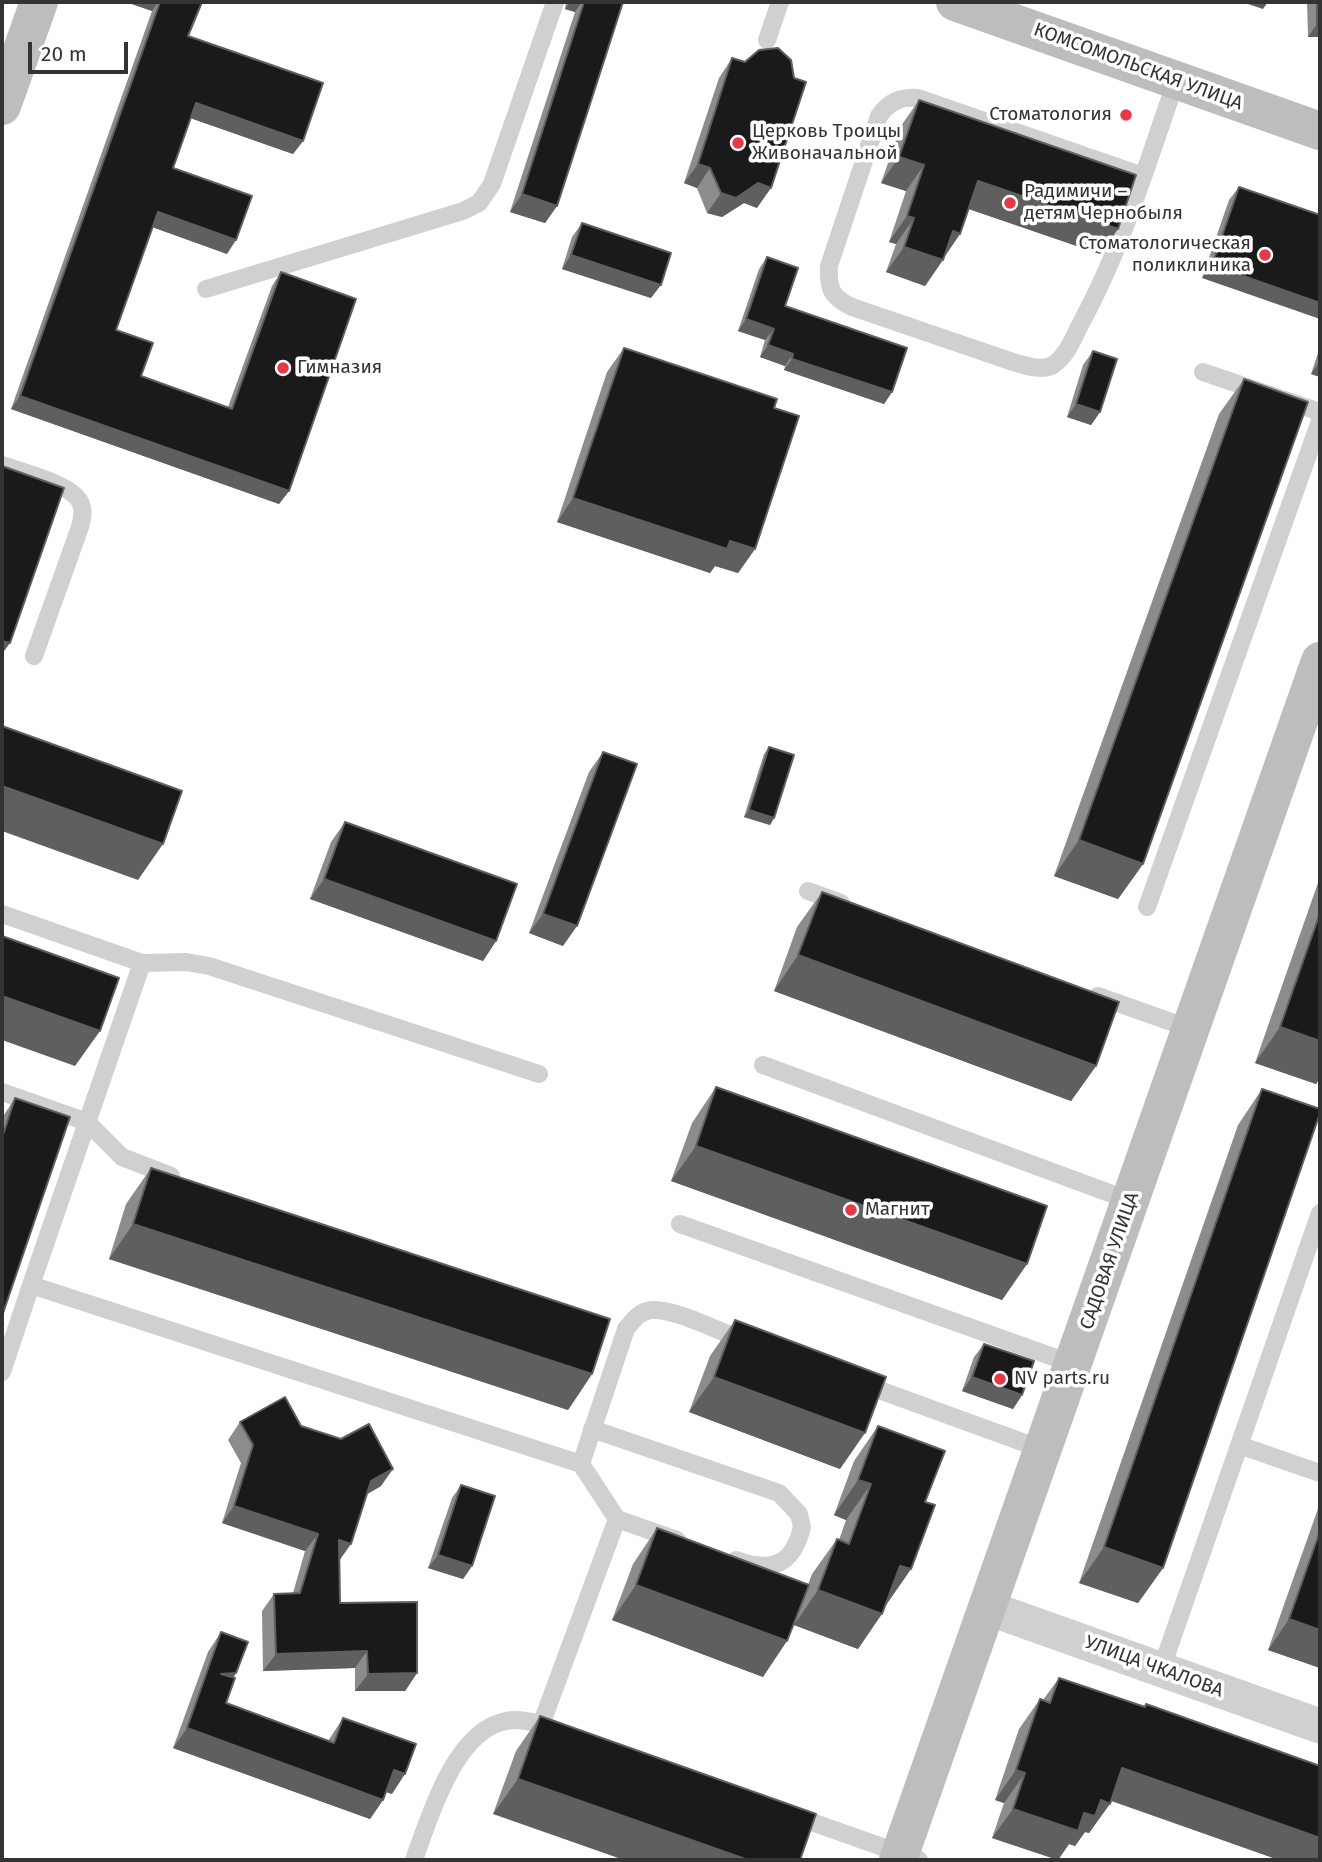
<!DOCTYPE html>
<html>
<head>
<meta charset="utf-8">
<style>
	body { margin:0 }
	#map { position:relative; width:1322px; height:1862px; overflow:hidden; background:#fff; font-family:"Fira Sans",sans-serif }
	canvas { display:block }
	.frame { position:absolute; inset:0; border:4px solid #333; pointer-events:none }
	.scale { position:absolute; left:28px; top:42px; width:100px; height:32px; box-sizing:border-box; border:4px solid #333; border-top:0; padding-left:9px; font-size:21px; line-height:24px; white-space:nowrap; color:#333; -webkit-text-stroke:5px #fff; paint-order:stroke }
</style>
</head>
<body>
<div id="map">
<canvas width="1322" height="1862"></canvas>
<div class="frame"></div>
<div class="scale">20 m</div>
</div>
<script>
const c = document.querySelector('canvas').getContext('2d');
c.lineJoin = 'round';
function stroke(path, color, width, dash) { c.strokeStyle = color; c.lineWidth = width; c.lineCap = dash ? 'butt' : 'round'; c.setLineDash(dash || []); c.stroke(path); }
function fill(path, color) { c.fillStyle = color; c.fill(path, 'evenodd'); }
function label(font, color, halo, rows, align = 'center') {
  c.font = font + ' "Fira Sans",sans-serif'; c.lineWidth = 7; c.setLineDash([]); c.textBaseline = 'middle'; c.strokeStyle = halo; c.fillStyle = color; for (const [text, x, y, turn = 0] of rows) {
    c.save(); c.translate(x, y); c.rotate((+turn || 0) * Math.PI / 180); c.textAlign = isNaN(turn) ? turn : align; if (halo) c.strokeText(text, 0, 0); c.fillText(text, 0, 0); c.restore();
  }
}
const lane = new Path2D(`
	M767,40l13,-38
	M1143,176l-225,-78c-18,-1 -28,3 -39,18l-50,150c-1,23 2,31 23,41l164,56c11,3 26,8 37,2 13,-8 20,-26 27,-40 42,-77 67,-161 96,-244
	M206,289l257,-78 16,-8 13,-19 63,-182
	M1203,372l117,40
	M2,465c19,7 72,19 79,39 3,7 1,15 -1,23l-46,129
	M808,891l33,12
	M1147,907l173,-486
	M2,914l140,49 44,-1 23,4 330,108
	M1098,996l93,33
	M763,1065l368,136
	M2,1092l85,30 35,35 49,19
	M680,1224l393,140
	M31,1285l111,-322
	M2,1372l29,-87 550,179 45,-135c7,-9 14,-18 26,-19 23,-2 70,23 93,31
	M860,1383l184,67
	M592,1429l187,64 20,21 3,13c-9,38 -30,46 -66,33
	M1239,1445l81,28
	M617,1519l60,21
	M1161,1670l159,-457
	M541,1725l76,-206 -36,-55
	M792,1815l127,45
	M414,1860c15,-42 41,-130 92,-139 17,-4 36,4 52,10`);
const street = new Path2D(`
	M988,1608l332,118`);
const secondary = new Path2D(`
	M955,2l365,129
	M2,106l37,-104
	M898,1860l422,-1199`);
const wall = new Path2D(`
	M126,2h76l-14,34 115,105 -10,13 -102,-36 -18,50 54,86 -74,-27 -37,103 25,46 87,31 44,-121 9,-14 8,219 -10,13 -268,-95 141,-398z
	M566,2h57l-66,204 -12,17 -35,-11 65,-200 -10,-3z
	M1307,2h13v35h-12z
	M732,58l25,150 -13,-5 -22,14 -15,-4 -10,-25 -13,-5 35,-105z
	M919,100l181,154 -131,-45 -9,25 -35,52 -39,-14 10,-28 -7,-2 17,-51 -25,-8 20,-57z
	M1239,187l81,28 -118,63 27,-78z
	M582,223l69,75 -89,-29 10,-32z
	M767,257l18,49 107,86 -8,12 -100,-34 1,-4 -25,-9 5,-17 -27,-9 21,-62z
	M1320,347v30l-9,-3z
	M624,348l150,60 -19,141 -17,24 -23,-7 -5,7 -153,-51 50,-150z
	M1093,351l7,61 -9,13 -24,-8 16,-52z
	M1244,379l-101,485 -25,35 -64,-23 165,-462z
	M769,747l5,71 -4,7 -26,-8 20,-63z
	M603,752l-40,194 -34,-13 60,-161z
	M345,822l151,119 -13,20 -173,-62 21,-57z
	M1320,877v201l-4,6 -61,-21z
	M822,892l274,174 -25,35 -297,-110 23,-64z
	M716,1087l311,177 -25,36 -331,-119 21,-58z
	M1262,1089l-99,479 -25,35 -59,-20 159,-458z
	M15,1098l-13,218v-198z
	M151,1168l441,206 -24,36 -459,-151 17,-55z
	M735,1320l105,149 -151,-57 21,-56z
	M984,1344l38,51 -9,14 -51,-18 12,-34z
	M240,1422l61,4 80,60 -14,8 -28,67 1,42 77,70 -12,18h-50v-23l-92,3 -1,-60 12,-17 19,-1 12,-42 -83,-28 19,-60 -13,-23z
	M878,1426l47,76 -14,67 -25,36 -28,44 -64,-24 -31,52 -151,-57 21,-56 24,-36 151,57 4,-11 25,-35 2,1 7,-20 -12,-5 20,-54z
	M461,1485l11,81 -9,13 -35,-11 24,-70z
	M1320,1503v165l-52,-18z
	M221,1632l15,41 -3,5 -7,25 102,38 15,-23 49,76 -6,-2 -3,8 -13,19 -197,-71 35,-96z
	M1059,1678l85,29 2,-3 174,156h-41l-168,-59 -22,32 -4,-1 -10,14 -6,-2 -11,16 -66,-22 12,-35 -9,-3 24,-71 21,-30 3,1z
	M540,1716l276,98h-323l23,-63z`);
const shadedWall = new Path2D(`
	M126,2h32l-6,9z
	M570,2h12l-7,10 -10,-3z
	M1242,2h26l-5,7z
	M1317,24h3v13h-12z
	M196,103l107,38 -10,13 -106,-37z
	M899,157l25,8 -18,26 -25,-8z
	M698,164l12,4 -13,20 -13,-5z
	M978,181l140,48 -18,25 -140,-48z
	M758,183l13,5 -14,20 -13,-5 -22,14 -15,-4 14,-20z
	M522,194l35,12 -12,17 -35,-11z
	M158,212l78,28 -9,14 -78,-28z
	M907,216l7,2 -18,26 -7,-2z
	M953,231l7,3 -18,26z
	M904,247l39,13 -18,26 -39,-14z
	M571,255l90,30 -10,13 -89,-29z
	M1212,265l108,38v16l-118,-41z
	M746,319l28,10 -9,11 -27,-9z
	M768,345l25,9 -8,12 -25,-9z
	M792,359l100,33 -8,12 -100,-34z
	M1320,361v16l-9,-3z
	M20,396l269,95 -10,13 -268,-95z
	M1076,404l24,8 -9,13 -24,-8z
	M573,498l157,43 25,8 -17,24 -23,-7 -5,7 -153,-51z
	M2,641l8,2 -8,11z
	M2,786l161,58 -25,36 -136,-49z
	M749,810l25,8 -4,7 -26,-8z
	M1079,840l64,24 -25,35 -64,-23z
	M324,879l172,62 -13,20 -173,-62z
	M543,914l34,12 -14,20 -34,-13z
	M798,955l298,111 -25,35 -297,-110z
	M2,996l98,35 -25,35 -73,-26z
	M1280,1027l40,14v37l-4,6 -61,-21z
	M696,1146l331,118 -25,36 -331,-119z
	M133,1224l459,150 -24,36 -459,-151z
	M714,1377l151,56 -25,36 -151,-57z
	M972,1377l50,18 -9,14 -51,-18z
	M393,1469l-12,17 -22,13 12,-18z
	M858,1480l13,4 -25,36 -12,-5z
	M234,1506l84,28 -13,17 -83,-28z
	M339,1540l12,4 -12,17z
	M1104,1547l59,21 -25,35 -59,-20z
	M438,1555l34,11 -9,13 -35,-11z
	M900,1566l11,3 -25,36z
	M636,1585l151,56 -24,36 -151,-57z
	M818,1590l64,24 -24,35 -64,-24z
	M1289,1619l31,11v38l-52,-18z
	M367,1651l-12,17 -92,3 13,-17z
	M236,1673l-13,20 -2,-19z
	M417,1673l-12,18h-50l13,-17z
	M187,1728l196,72 -13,19 -197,-71z
	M1122,1768l198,70v22h-41l-178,-63z
	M394,1770l11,4 -13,20 -12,-4z
	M1016,1770l9,3 -21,30 -9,-3z
	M518,1779l230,81h-124l-131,-46z
	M1101,1800l9,4 -21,29 -4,-1 -10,14 -6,-2 -11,16 -66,-22 21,-29 71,4z`);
const building = new Path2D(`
	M160,2h42l-14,34 135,47 -20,58 -107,-38 -23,65 79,28 -16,44 -78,-28 -42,118 37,13 -12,33 91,33 49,-137 75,27 -67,192 -269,-95z
	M584,2h39l-66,204 -35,-12z
	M1317,2h3v22h-3z
	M778,48l13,12 3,18 12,4 -35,106 -13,-5 -22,15 -15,-5 -11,-25 -12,-4 34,-106 13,4 14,-12z
	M919,100l217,75 -18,54 -140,-48 -18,53 -7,-3 -10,29 -39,-13 10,-29 -7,-2 17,-51 -25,-8z
	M1239,187l81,28v88l-108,-38z
	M582,223l89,30 -10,32 -90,-30z
	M767,257l31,11 -13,38 122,42 -15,44 -100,-33 1,-5 -25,-9 6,-16 -28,-10z
	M624,348l153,51 -3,9 25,8 -44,133 -25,-8 -3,8 -154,-51z
	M1093,351l24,8 -17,53 -24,-8z
	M1244,379l64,23 -165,462 -64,-24z
	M2,466l62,22 -54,155 -8,-2z
	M2,726l180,65 -19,53 -161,-58z
	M769,747l25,8 -20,63 -25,-8z
	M603,752l34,12 -60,162 -34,-12z
	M345,822l172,62 -21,57 -172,-62z
	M822,892l297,110 -23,64 -298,-111z
	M1320,913v128l-40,-14z
	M2,936l117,42 -19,53 -98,-35z
	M716,1087l331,119 -20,58 -331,-118z
	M1262,1089l58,20v4l-157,455 -59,-21z
	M15,1098l55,19 -68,199v-178z
	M151,1168l459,151 -18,55 -459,-150z
	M735,1320l151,57 -21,56 -151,-56z
	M984,1344l50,17 -12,34 -50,-18z
	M285,1397l16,29 40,13 28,-15 24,45 -22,12 -20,63 -12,-4 1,63 77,-1v71l-49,1 -1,-23 -91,3 -2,-60 26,-1 18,-59 -84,-28 19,-61 -13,-23z
	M878,1426l67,25 -20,51 10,3 -24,64 -11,-3 -18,48 -64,-24 19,-51 12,5 22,-60 -13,-4z
	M461,1485l34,11 -23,70 -34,-11z
	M657,1528l152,57 -22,56 -151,-56z
	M1320,1531v99l-31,-11z
	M221,1632l27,10 -12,31 -15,1 14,4 -9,25 108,40 9,-25 73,26 -11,30 -11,-4 -11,30 -196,-72z
	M1059,1678l86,29 1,-3 174,62v72l-198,-70 -12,36 -9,-4 -6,16 -11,-3 -6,18 -65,-22 12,-36 -9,-3 24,-71 10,4z
	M540,1716l276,98 -16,46h-52l-230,-81z`);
const markers = [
	[1126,115,7,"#e63946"],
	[738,143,7,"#e63946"],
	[1010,203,7,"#e63946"],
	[1265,255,7,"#e63946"],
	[283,368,7,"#e63946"],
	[851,1210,7,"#e63946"],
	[1000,1379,7,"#e63946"]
];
const streetNames = [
	["КОМСОМОЛЬСКАЯ УЛИЦА",1138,67,20],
	["САДОВАЯ УЛИЦА",1110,1261,-71],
	["УЛИЦА ЧКАЛОВА",1154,1667,20]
];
const poiNames = [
	["Стоматология",1112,115,"right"],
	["Церковь Троицы",752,132],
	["Живоначальной",752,154],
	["Радимичи –",1024,192],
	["детям Чернобыля",1024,214],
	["Стоматологическая",1251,244,"right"],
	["поликлиника",1251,266,"right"],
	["Гимназия",297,368],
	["Магнит",865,1210],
	["NV parts.ru",1014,1379]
];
stroke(lane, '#d0d0d0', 18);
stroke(street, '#d0d0d0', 35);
stroke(secondary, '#bdbdbd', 38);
fill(wall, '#8c8c8c');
fill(shadedWall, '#5f5f5f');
fill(building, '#1a1a1a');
stroke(building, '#5f5f5f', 2);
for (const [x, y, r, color] of markers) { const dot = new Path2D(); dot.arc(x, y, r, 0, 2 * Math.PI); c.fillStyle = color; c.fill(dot); stroke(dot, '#fff', 2.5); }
label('19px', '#333', '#fff', streetNames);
label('19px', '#333', '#fff', poiNames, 'left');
</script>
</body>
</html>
